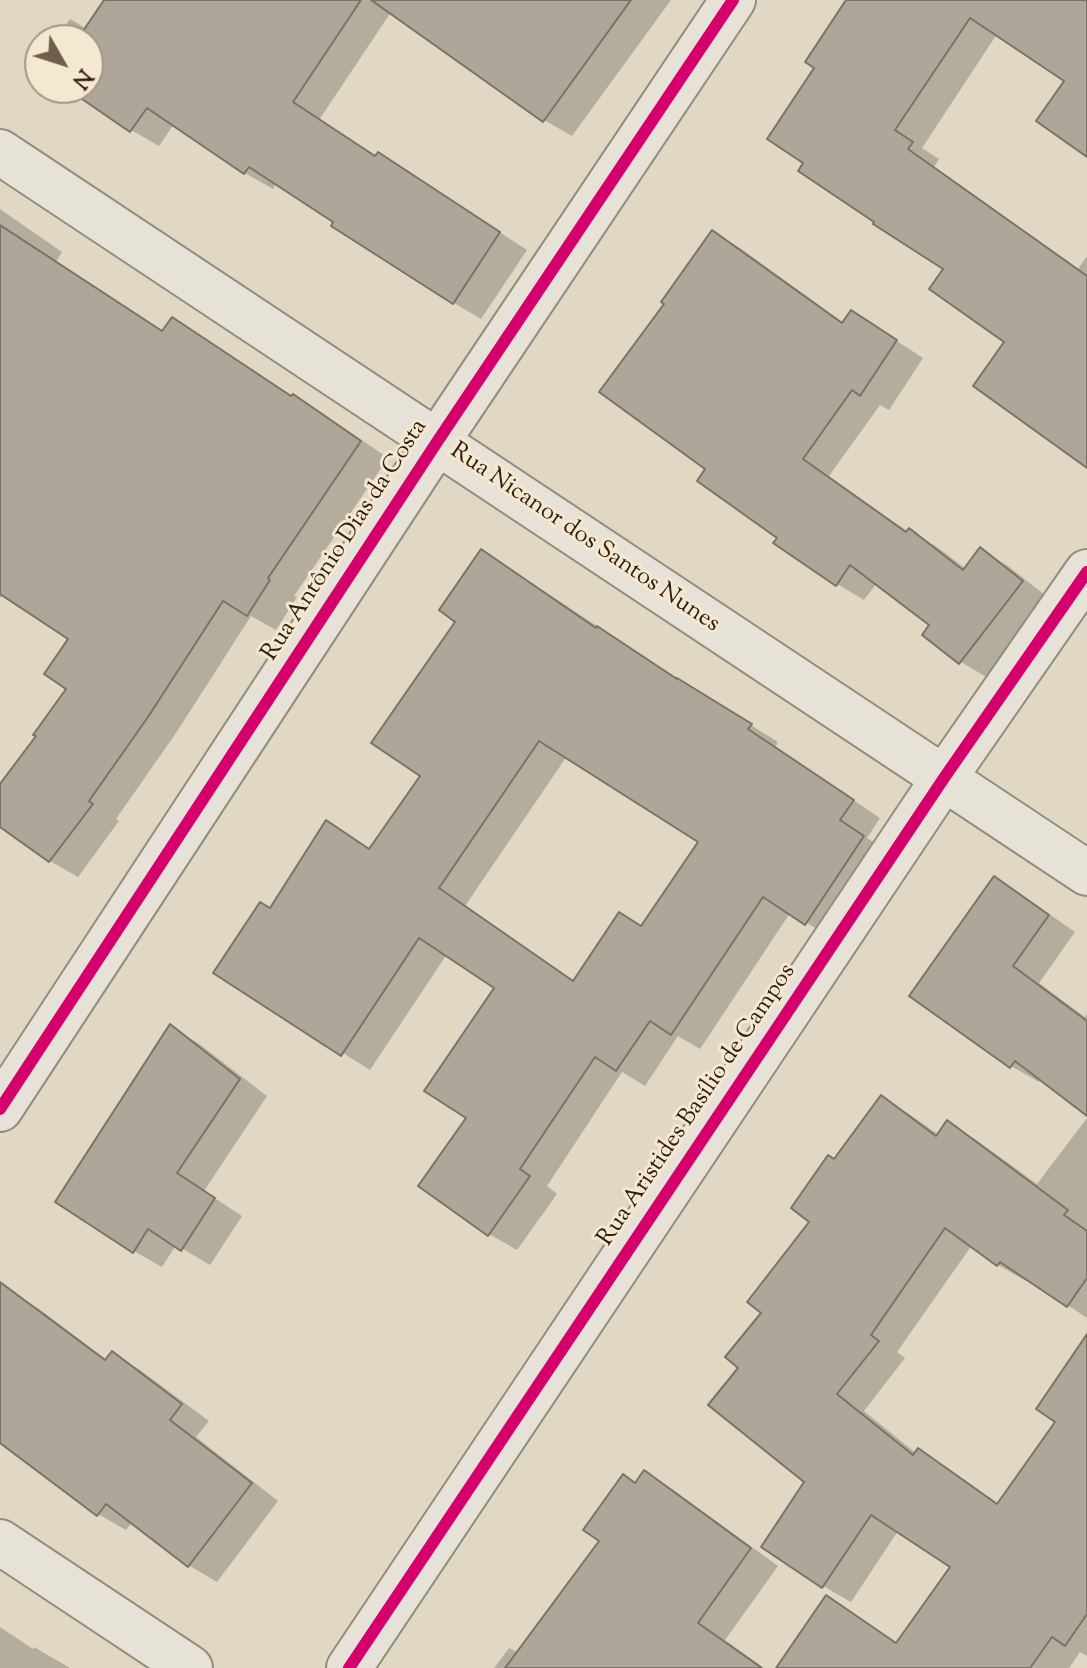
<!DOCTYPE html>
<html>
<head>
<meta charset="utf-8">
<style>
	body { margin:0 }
	#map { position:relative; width:1087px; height:1668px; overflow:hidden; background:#e1d8c3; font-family:"Sorts Mill Goudy",serif }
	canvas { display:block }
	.north { position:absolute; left:24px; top:24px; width:80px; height:80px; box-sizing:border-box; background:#f4e8d0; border:2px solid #a69683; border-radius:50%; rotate:129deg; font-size:22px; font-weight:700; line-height:32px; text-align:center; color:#301c0f }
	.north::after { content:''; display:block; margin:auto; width:28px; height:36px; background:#6e5e4e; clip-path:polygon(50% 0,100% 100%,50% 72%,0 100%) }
</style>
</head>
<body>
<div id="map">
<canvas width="1087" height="1668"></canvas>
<div class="north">N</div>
</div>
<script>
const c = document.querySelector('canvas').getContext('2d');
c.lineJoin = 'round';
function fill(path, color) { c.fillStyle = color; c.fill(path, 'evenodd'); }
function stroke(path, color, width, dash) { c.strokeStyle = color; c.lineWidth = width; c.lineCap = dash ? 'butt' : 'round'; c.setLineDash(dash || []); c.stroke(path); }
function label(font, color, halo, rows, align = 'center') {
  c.font = font + ' "Sorts Mill Goudy",serif'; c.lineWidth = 6; c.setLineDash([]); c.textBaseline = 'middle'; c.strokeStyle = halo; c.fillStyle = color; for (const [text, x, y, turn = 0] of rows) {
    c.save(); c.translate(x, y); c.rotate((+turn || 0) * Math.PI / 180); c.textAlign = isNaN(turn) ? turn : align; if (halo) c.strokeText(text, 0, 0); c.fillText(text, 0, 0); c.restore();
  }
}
const shadow = new Path2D(`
	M107,0h564l-99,136 -28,-16 -153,-108 -72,108 58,38 29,13 121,79 -46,69 -27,-16 -178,-120 -3,6 -28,-16 -71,-49 -15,22 -28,-16 -61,-42h18v-48h-32l14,-21 17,10z
	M848,0h239v153l-20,-73 -70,-46 -75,114 17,11 -5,8 144,102 9,-13v207l-80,-122 -62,-72 -139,-106 11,-95z
	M0,209l62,43 -6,10 108,70 8,-13 28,16 93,62 28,15 67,46 -94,138 3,1 -21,33 -25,-14 -75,117 -60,86 3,2 -41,56 -28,-16 -50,-37v-36l69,-99 2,-51 -68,-44 -3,4z
	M712,232l28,16 104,75 8,-11 71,46 -34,52 -9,-5 -51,71 79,56 2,-1 27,16 29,22 14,-19 28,16 42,33 -62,79 -27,-16 -36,-28 7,-10 -55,-41 -13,17 -27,-16 -57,-47 -72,-68 -41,-165z
	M481,552l28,16 176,116 93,58 -3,5 105,71 -13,20 24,16 -57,85 -44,-26 -90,136 -22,-13 -33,50 -23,-14 -75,114 10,8 -40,56 -28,-16 -20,-116 28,-130 -50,-34 -77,116 -154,-97 55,-62 56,-88 44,27 51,-75 36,-154zM567,756l133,85 -58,87 -67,54 -110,-76z
	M995,879l27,16 53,37 -36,51 46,34 2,-3v100l-46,-35 -2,3 -28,-16z
	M171,1027l27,16 69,53 -63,95 38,25 -32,49 -34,-20 -14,22 -28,-16z
	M882,1098l27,16 30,21 9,-12 27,16 62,45 50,-66v200l-60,-40 -1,3 -28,-16 -26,-20 -75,107 8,6 -41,53 53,43 1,-3 28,16 54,38 58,-83 29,-84v318l-7,-4 -11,16h-276l34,-70 27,16 44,30 54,-77 -54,-36 -47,71 -28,-16 -59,-40 43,-64 -66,-114 23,-55 48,-92 23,-60z
	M10,1292l28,16 69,52 5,-6 28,16 69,51 -13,16 82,64 -61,81 -27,-16 -58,-44 -6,8 -28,-16 -98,-73v-135z
	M644,1473l28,16 106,77 -53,74 39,28h-270l15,-20 10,5 83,-112z
	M0,1627l33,22 1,-2 36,21h-70z`);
const building = new Path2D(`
	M104,0h257l-68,102 82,54 3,-4 122,80 -47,72 -122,-78 2,-4 -84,-55 -5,7 -97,-66 -17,24 -64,-44h22v-48h-11z
	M371,0h260l-88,122z
	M846,0h241v157l-51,-36 28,-40 -94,-63 -75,112 18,12 -5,7 179,127v192l-114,-82 31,-44 -75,-53 14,-20 -70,-45 1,-2 -76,-51 5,-8 -36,-24 47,-71 -9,-6z
	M0,225l162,106 10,-14 119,79 2,-2 68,47 -93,137 2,2 -23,36 -24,-15 -75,116 -59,84 4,3 -44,58 -49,-35v-43l36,-48 -3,-1 33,-46 -22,-15 24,-35 -68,-45z
	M712,230l130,93 9,-13 46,30 -37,56 -8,-6 -49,69 103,73 3,-4 54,42 17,-23 43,34 -64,83 -37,-29 7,-10 -79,-60 -14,21 -63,-43 4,-5 -80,-57 8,-12 -106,-77 65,-88 -3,-2z
	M481,549l115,79 1,-2 80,53v-1l75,46 -4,5 106,71 -14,20 24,16 -59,89 -42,-28 -92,138 -21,-14 -34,50 -21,-14 -75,112 10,7 -42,60 -70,-50 48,-68 -42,-27 70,-103 -75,-50 -78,118 -128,-83 47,-71 10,6 56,-88 43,29 51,-73 -49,-33 84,-121 -16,-12zM539,741l159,101 -57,84 -22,-14 -46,69 -134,-93z
	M994,876l55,39 -36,51 74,55v95l-72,-55 -5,7 -101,-72z
	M170,1024l70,55 -63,94 38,25 -34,53 -33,-22 -15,24 -78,-51z
	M881,1095l55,41 11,-16 121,90 -4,5 23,16v47l-20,29 -67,-45 -3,4 -52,-38 -74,107 8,6 -42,53 76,61 5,-7 79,56 58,-82 -19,-13 51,-75v280l-22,32 -13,-9 -22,31h-254l50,-73 70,48 54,-76 -79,-52 -49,73 -61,-41 43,-65 -96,-77 30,-37 -13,-11 36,-44 -14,-11 62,-80 -18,-14 37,-53 6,4z
	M0,1282l105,78 7,-9 70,53 -12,16 82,63 -64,84 -82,-63 -9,12 -97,-73z
	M644,1470l107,78 -53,75 64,45h-257l94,-127 -16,-11 40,-56 12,9z`);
const minor = new Path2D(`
	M0,152l1087,721
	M0,1109l437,-667 296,-442
	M0,1542l190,126
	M349,1668l595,-890 143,-206`);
const cycleway = new Path2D(`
	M0,1109l437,-667 296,-442
	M349,1668l595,-890 143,-206`);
const streetNames = [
	["Rua Nicanor dos Santos Nunes",584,539,34],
	["Rua Antônio Dias da Costa",346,541,-57],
	["Rua Aristides Basílio de Campos",698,1106,-56]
];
fill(shadow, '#0003');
fill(building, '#aea698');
stroke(building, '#7a7266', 2);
stroke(minor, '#938b7e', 48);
stroke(minor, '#e7e2d8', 44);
stroke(cycleway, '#d6006c', 12);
label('24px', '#301c0f', '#f4e8d0', streetNames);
</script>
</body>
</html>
